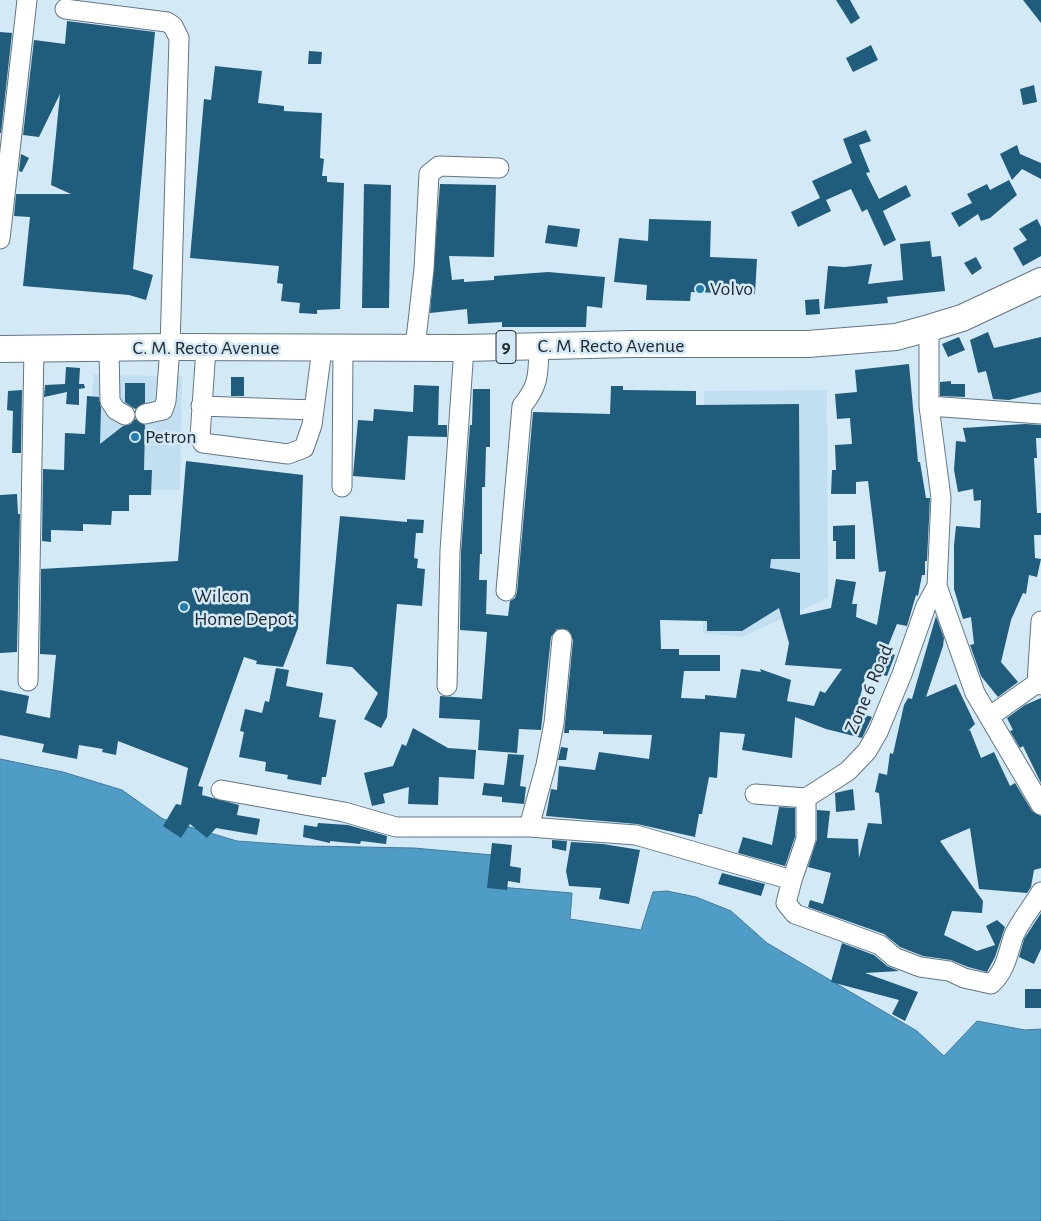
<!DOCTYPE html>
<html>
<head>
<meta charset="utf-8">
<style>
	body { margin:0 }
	canvas { display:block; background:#d3e9f6 }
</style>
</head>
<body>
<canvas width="1041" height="1221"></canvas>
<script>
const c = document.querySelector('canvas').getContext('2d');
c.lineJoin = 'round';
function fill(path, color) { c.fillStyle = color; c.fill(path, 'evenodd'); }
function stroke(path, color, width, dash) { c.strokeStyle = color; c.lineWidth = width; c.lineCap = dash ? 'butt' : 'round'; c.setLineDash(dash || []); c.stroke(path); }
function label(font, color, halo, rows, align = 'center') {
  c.font = font + ' "Alegreya Sans",sans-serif'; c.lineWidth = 5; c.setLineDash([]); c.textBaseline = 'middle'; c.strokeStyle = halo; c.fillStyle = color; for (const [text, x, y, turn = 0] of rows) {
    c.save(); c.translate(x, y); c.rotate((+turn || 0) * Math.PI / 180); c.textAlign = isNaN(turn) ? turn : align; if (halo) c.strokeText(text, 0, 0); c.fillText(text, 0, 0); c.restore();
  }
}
const built = new Path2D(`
	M93,375l89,1 -2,114 -89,-1z
	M827,390l1,208 -86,39 -39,-4 1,-242z`);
const water = new Path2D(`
	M0,759l63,13 59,18 41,29 74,22 69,5 108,2 90,8 -5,31 73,6 -2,26 71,11 12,-38 14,-1 29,6 35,14 36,32 150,88 27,25 33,-35 48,9 16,-1v192h-1041z`);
const building = new Path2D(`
	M836,0h14l10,18 -9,6z
	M1023,0h18v23z
	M67,21l88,11 -22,237 20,6 -7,25 -17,-5 -106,-9 7,-69 -16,-1 2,-22h55l-20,-9 9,-91 -21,43 -16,-2 11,-95 31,4z
	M0,32l12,1 -11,100h-1z
	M871,45l7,15 -25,12 -7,-14z
	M309,51l13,1 -1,12h-13z
	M215,66l47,5 -4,32 26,3v5l38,2 -2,45 4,1 -2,17h5v6l17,1 -4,126 -23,1v4l-18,-1 1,-10 -19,-2 2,-17 -6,-1 2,-17 -89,-8 14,-159 7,1z
	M1034,85l3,17 -14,3 -3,-16z
	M866,130l5,11 -12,4 11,27 -4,1 13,26 27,-14 5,11 -28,15 13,29 -12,6 -17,-37 -5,3 -11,-23 -25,11 5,11 -33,16 -7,-15 29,-14 -8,-17 40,-18 -9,-24z
	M1017,145l3,9 21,9v16l-19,-10 -10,11 -12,-26z
	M21,154l8,4 -7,14 -3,-1z
	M1009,180l8,15 -27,23 -9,3 -3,-7 -19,13 -8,-14 21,-10 -5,-9 20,-10 3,6z
	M364,184l27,1 -2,123h-27z
	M440,184l56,1 -2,72 -45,-1 3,24 12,-1v3l30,-2v-4l54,-4 57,5 -3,31 -15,-2 -1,21h-84v-5l-34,2 -1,-15 -37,4z
	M649,219l62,2 -1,36 47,2 -2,35 -64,-2 -1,9 -44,-1 1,-15 -33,-3 5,-44 29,3z
	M1037,219l4,8v29l-18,10 -10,-18 14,-8 -8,-11z
	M548,225l32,4 -3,18 -32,-4z
	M930,241l2,16 9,-1 4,35 -58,6 1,6 -64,6 4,-43 17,1 27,-3 -4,20 35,-4 -3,-36z
	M976,257l6,11 -10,7 -8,-12z
	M819,299l1,15 -14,1 -1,-15z
	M988,332l6,16 47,-11v55l-32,8 -16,-1 -7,-28 -8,2 -8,-33z
	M959,337l6,13 -17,7 -6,-13z
	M909,364l9,98h2l6,36h4l-3,63h-2v14h-3l-4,21 -2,-1 -9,31 -10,-2 -11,27 9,4 -8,21 -20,-5 -11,41 16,5 -10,21 -36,-9 -31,-12 -3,41 -50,-8 3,-16 -25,-2 -3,46 -8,-1 -7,37h-3l-4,23 -58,-13 -91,-8 5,-27 6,1 2,-24 36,4 4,-18 50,7 3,-24 -49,-1v-3l-34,-1v3h-5l9,-93 -5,-10 -11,-1 -6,8 -10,93 -22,-1 -2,24 -39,-3 2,-30 -41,-2 1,-22 42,3 5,-67 -27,-2 1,-78 9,-127h2l1,-36h17v58h-4l-1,40h-3v67h-2l-1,26h8l-1,34 22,2 2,-15 5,-3 2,-6 16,-180 77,2 1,-28h12v4l73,1v14l103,-1 1,155h-29l-1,9 30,5v42l31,-7 5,-29 20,3 -4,22h5l-1,13 21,8 9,-54 -7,1 -11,-91 -12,1v12h-25l1,-24h4l-1,-25 17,-1 -2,-26 -13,1 -2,-25 22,-2 -2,-22zM779,608l10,35 -4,22 57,4 -17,24 -5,-2 -6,15 -27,-5 4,-21 -31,-11 1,3 -20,-3 -5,29 -31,-3v4l-24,-1 3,-27h36v-16h-41v-6h-18l-1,-29 47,1v10h35z
	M66,367l14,1 -1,16h5l1,4 -6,1v16l-13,-1 1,-12 -23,5 1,-12 20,-1z
	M231,377h13v19h-13z
	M951,381v3h14v13l-25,-1v-14z
	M125,383h20v20l-10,6 -10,-7z
	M414,385l25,1 -1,39h9v12l-39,-1 -3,44 -52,-4 5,-56 15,1 1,-12 39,3z
	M22,390l-1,63h-9l1,-42 -6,-1 1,-19z
	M87,396l12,1 2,11 -1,36 23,-18 8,-2 4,-5 10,6 -1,45h8l-1,25h-22v16h-17l-1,14 -28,-1v7l-32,-1v12l-9,-1 1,-72 21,1 1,-37 20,1z
	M1025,424l16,1v13h-5l1,20h-3l3,55h4v22h-7l1,23 6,1 -4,18 -8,-2 -3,19 -3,-1 -12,27 -10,42 17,20 -20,15 -17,-21 -11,-31 4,-1 -3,-27 -8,2 -9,-30v-44l2,-19 24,2 1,-28 -7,1 -1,-12 -15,3 -4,-22 2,-29 10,1 -3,-14z
	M186,461l117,14 -5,153 -15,39 -27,-3 1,-3 -13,-4 -46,129 5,1 -1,8 37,10 -2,10 23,4 -3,16 -41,-7 -9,10 -17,-14 -9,14 -18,-12 13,-22 5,1 7,-37 -70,-27 -2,14 -14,-3 1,-3 -24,-4 -2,14 -35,-7 2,-8 -44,-9v-45l29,6 -3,17 24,5 6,-63 -16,-1 1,-85 137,-8z
	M17,494l1,20h2l-3,138 -17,1v-158z
	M340,516l67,6v-3l17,1 -1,13h-7l-2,25 4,1 -1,9 8,1 -3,37 -25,-2 -10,113 -6,11 -17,-9 14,-26 -26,-26 -26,-3z
	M855,525v34h-19v-18h-3v-15z
	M936,616l8,22 -1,8 -17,51 30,-13 19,40 -7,7 2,-1 11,28 13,-6 16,34 5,-3 17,28 9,5v52l-7,2 -3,17 -4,6 -48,-4 -9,-61 -30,13 43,60 -1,12 -30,-2 -8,24 33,16 18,-6 -9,-19 11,-6 8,7 -10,30 -8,15 -19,-5 -17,-7 -28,-4 -23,-9 -16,-13 -76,-27 2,-7 13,4 8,-31 -23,-6 9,-28v-29l13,1 -3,27 31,1 1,19 9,-35 14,1 -3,-31 -4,-1 4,-19 8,2 3,-22 3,1 11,-49 4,-7 4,1z
	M276,668l13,2 -3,16 37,7 -4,24 17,3 -10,57h-4l-1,8 -34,-6 1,-4 -23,-4 1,-9 -27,-5 5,-25 -4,-1 5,-22 17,4 3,-12 4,1z
	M1041,698v85l-18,-37 -3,2 -10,-17 3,-1 -6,-12 18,-13z
	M413,728l35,20 28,2 -2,29 -35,-2 -1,28 -30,-1 1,-17 -26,7 2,9 -13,3 -8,-33 29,-7 9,-22 4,2z
	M561,747l7,1 -2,12h-8z
	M508,754l16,1 -4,31 6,1 -2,17 -22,-2v-5l-20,-2 2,-12 20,2z
	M853,789l2,21 -19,2 -1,-19z
	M779,807l16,1v29l-10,29 -47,-13 5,-16 29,8z
	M318,823l30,2 39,11 -1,8 -25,-3 -1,3 -30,-3v2l-27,-6 1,-12 13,2z
	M552,840l15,1 -1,10 -14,-3z
	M571,842l32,2 37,6 -11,54 -30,-5 2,-11 -32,-2 -3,-15z
	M492,843l20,2 -2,21 11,2 -1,15 -12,-2 -1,9 -20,-2z
	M722,873l43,11 -4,12 -43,-12z
	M1041,913v36l-7,15 -15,-7 5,-18z
	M842,943l32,12 13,11 12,5 -34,2 53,19 -13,29 -13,-7 7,-14 -68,-18z
	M1025,989h16v19h-16z`);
const minor = new Path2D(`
	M65,9l102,13 6,4 6,12 -9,309 -4,54 -3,9 -18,4
	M0,239l27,-239
	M109,348l1,53 6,9 9,5
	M206,348l-6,89 3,6 85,11 16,-6 8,-23 10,-76
	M415,348l9,-79 5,-95 10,-8 60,2
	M201,406l113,4
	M929,406l112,8
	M342,487l1,-138
	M937,586l38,107 66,112
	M506,591l16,-185c18,-22 16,-33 17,-60
	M28,681l6,-332
	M1037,683l4,-62
	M447,686l3,-135 14,-203
	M989,717l48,-34 4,2
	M221,790l123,22 52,15h133l107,8 156,45 14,-41v-41l42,-27 19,-20 11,-19 24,-58 24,-68 11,-20 4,-88 -12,-92v-78
	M755,794l51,4
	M529,827l17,-62 8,-42 8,-84
	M792,880l-6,23 9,11 85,31 14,12 26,10 29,4 15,7 27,6c15,-13 17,-32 23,-49 7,-15 19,-29 27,-43`);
const highway = new Path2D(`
	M0,349l170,-2 294,1 168,-4h176l88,-7 33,-9 33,-10 79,-37`);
const markers = [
	[700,289,5,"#217daa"],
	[135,437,5,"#217daa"],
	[184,607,5,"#217daa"]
];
const shields = [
	[506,347,20]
];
const shieldNames = [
	["9",506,347]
];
const poiNames = [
	["Volvo",710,289],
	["Petron",145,437],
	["Wilcon",194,596],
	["Home Depot",194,619]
];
const streetNames = [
	["C. M. Recto Avenue",611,346],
	["C. M. Recto Avenue",206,348],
	["Zone 6 Road",869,689,-67]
];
fill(built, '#c2dff1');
fill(water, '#4f9cc7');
stroke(water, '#427a9a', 1);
fill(building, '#205c7b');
stroke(minor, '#637683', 21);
stroke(highway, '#637683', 28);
stroke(minor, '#fff', 19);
stroke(highway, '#fff', 26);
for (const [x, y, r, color] of markers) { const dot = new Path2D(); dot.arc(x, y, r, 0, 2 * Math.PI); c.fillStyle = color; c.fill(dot); stroke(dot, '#d3e9f6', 2); }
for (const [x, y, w] of shields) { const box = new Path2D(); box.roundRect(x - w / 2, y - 16.5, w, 33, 4); c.fillStyle = '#d3e9f6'; c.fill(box); stroke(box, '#232b31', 1); }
label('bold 19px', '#232b31', null, shieldNames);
label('20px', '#232b31', '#d3e9f6', poiNames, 'left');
label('20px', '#232b31', '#d3e9f6', streetNames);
</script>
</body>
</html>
